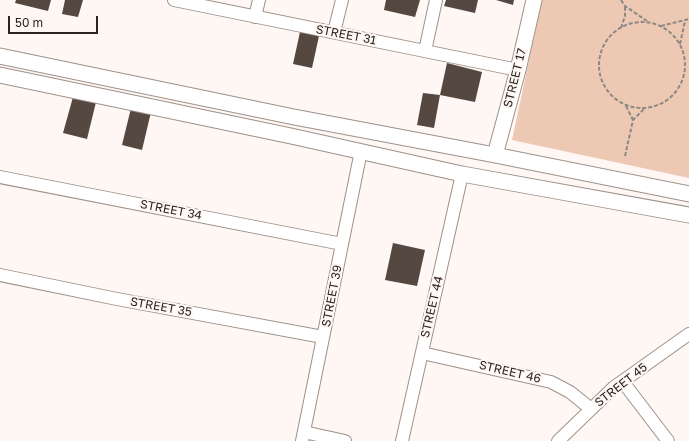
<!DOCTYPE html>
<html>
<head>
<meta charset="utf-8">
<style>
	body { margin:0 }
	#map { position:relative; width:689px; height:441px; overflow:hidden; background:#fef7f4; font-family:"Golos Text",sans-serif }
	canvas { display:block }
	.scale { position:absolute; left:8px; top:16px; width:90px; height:18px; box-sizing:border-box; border:2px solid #2a2421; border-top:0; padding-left:5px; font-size:12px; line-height:14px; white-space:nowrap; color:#2a2421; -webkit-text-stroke:3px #fef7f4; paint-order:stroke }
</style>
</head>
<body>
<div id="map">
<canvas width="689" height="441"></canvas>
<div class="scale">50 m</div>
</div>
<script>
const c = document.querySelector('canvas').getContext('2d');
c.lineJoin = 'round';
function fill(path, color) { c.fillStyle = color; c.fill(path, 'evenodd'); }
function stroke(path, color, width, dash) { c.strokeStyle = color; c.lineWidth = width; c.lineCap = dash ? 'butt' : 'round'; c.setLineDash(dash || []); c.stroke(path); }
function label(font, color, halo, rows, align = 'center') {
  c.font = font + ' "Golos Text",sans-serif'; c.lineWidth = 4; c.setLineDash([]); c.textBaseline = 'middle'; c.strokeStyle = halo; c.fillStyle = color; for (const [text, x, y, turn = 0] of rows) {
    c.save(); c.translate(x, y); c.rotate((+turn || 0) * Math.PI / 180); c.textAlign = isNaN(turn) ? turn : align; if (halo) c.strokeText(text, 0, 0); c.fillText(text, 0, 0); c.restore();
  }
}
const green = new Path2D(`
	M542,0h147v178l-177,-38z`);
const building = new Path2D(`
	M16,0h35l-3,11 -33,-8z
	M65,0h18l-5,17 -16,-3z
	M386,0h34l-5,17 -31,-7z
	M446,0h32l-3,13 -31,-7z
	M496,0h18l-1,5z
	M300,32l19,4 -7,32 -19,-4z
	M447,63l35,9 -7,30 -35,-7z
	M423,93l17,2 -6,33 -17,-3z
	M73,97l23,5 -9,37 -24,-6z
	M131,108l20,4 -9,38 -20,-5z
	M393,243l32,7 -8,36 -32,-6z`);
const path = new Path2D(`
	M621,0l4,6 22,15
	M599 65a43 43 0 1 1 86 0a43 43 0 1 1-86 0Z
	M661,26l28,-7
	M621,28l4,-12v-9
	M680,44l5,-23
	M626,106l7,14
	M625,156l8,-36 11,-11`);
const minor = new Path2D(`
	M174,0l344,70
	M255,17l4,-17
	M334,32l8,-32
	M425,51l11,-51
	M0,177l342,67
	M0,275l117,24 206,38
	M422,353l129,29 19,10 21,17
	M623,382l45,59
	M304,432l41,9
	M302,441l59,-290
	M402,441l60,-267
	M558,441l55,-53 76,-54`);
const tertiary = new Path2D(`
	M0,56l294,61 201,38 194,39
	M0,75l291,61 171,38 227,41
	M495,155l23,-85 16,-70`);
const streetNames = [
	["STREET 31",346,35,11],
	["STREET 17",515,78,-76],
	["STREET 34",171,210,11],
	["STREET 39",332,296,-79],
	["STREET 35",161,307,10],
	["STREET 44",432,307,-77],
	["STREET 46",510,372,13],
	["STREET 45",621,385,-38]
];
fill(green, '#edc9b4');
fill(building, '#554841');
stroke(minor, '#9f9188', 14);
stroke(tertiary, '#9f9188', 17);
stroke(path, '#8e8885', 2, [4, 2]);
stroke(minor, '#fff', 12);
stroke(tertiary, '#fff', 15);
label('12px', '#2a2421', '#fef7f4', streetNames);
</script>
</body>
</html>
